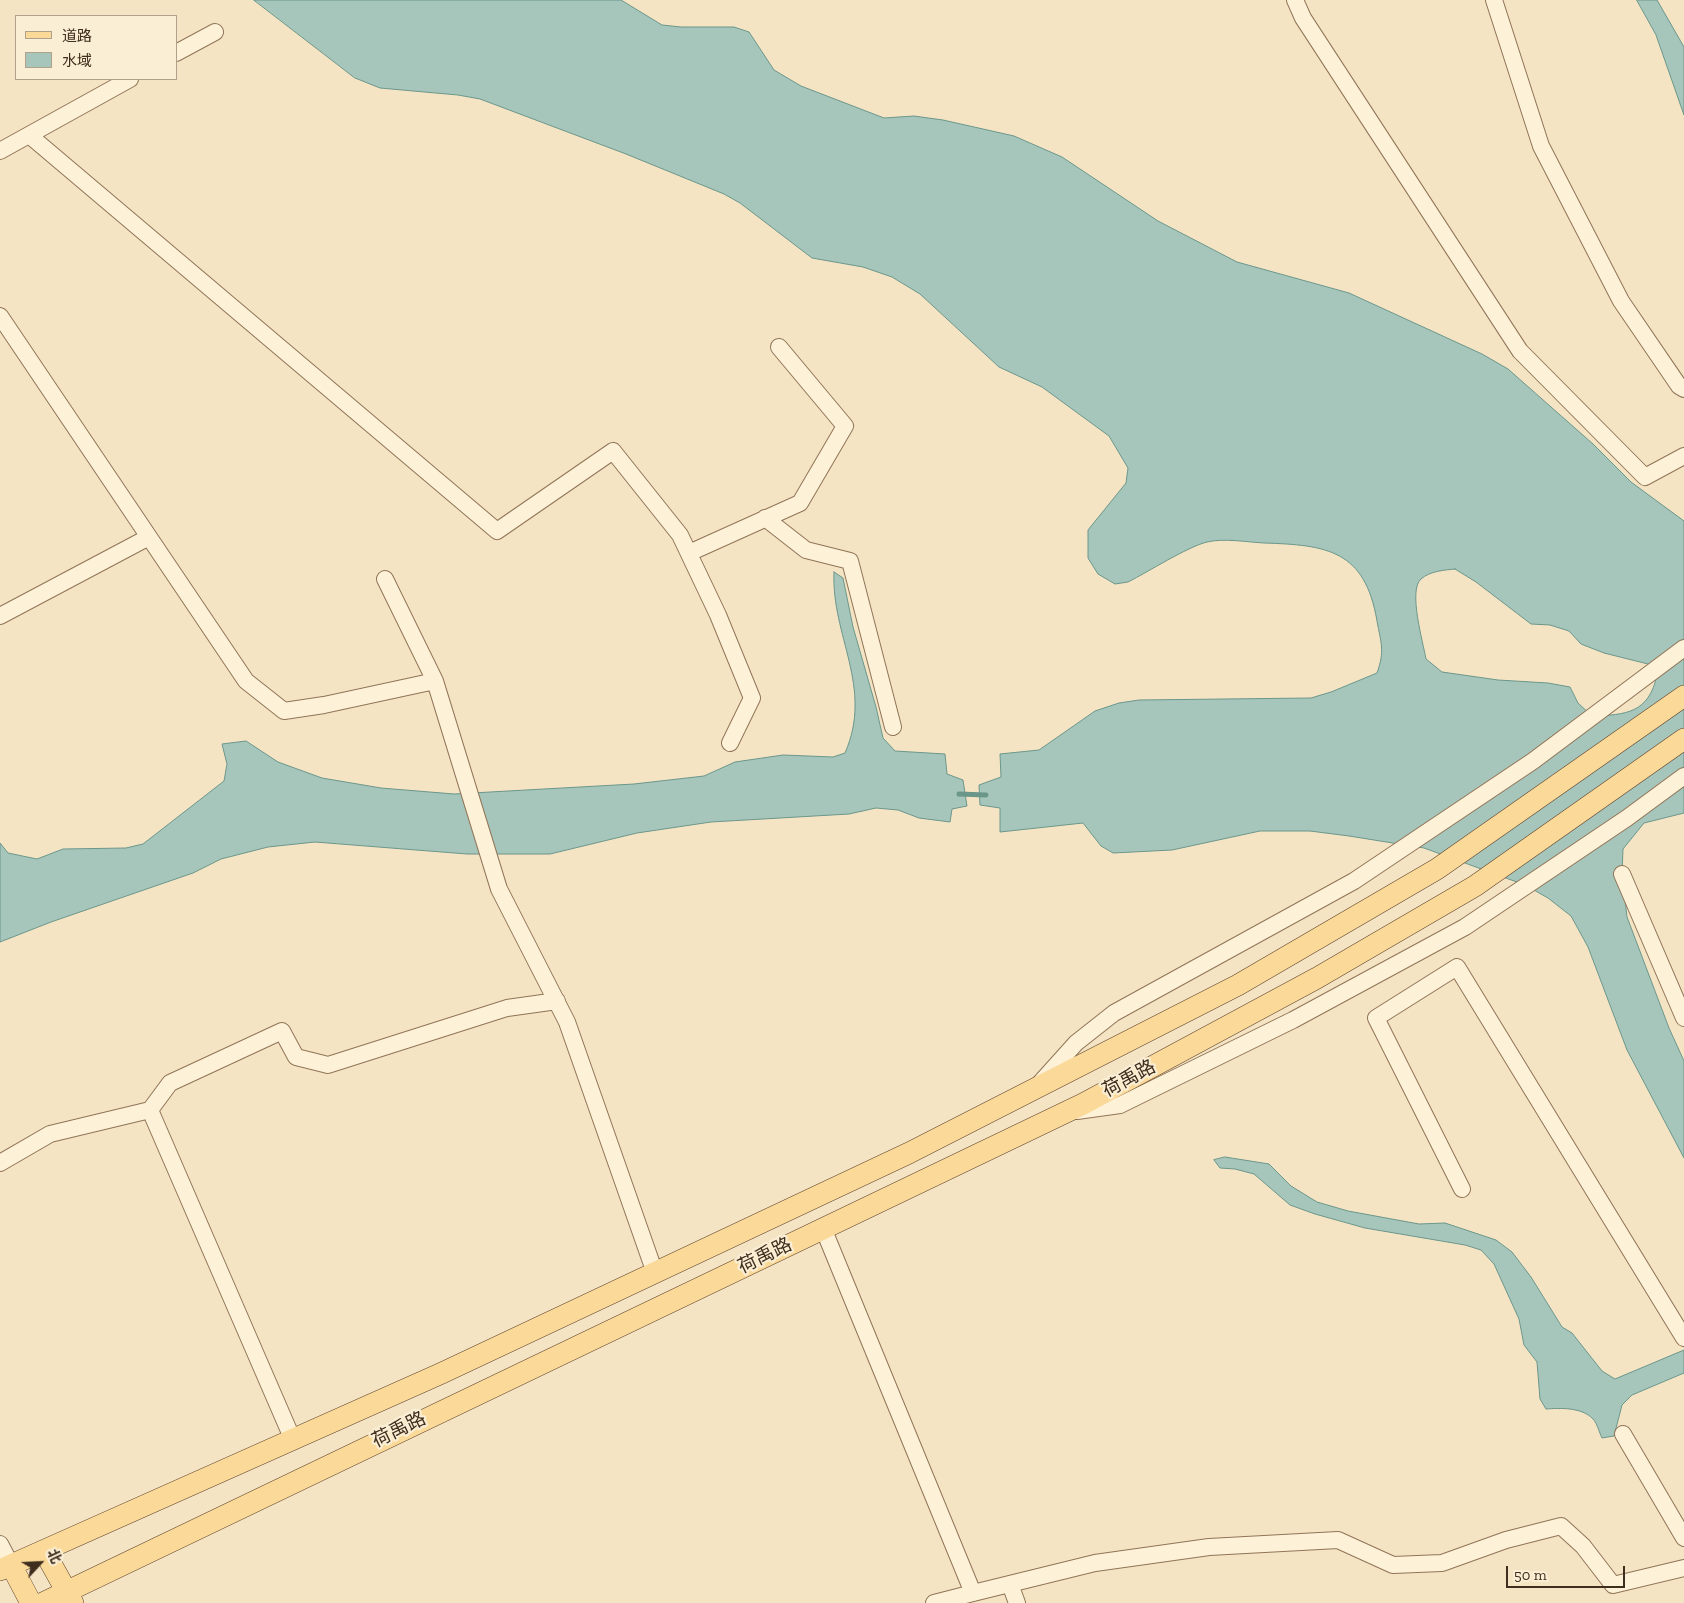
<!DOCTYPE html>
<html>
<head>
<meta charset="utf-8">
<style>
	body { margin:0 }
	#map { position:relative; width:1684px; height:1603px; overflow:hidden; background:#f4e4c4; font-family:"Zilla Slab","Noto Sans SC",serif }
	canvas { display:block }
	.legend { position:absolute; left:15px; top:15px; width:162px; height:65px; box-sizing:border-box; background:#faeed4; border:1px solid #afa18b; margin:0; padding:6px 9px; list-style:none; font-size:15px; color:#3f2d1d }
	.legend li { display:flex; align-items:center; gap:10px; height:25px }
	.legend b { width:25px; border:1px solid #afa18b }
	.north { position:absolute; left:15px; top:1538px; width:50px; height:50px; -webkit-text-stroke:4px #faeed4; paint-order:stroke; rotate:65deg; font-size:14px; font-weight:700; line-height:20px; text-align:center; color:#3f2d1d }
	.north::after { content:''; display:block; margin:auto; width:18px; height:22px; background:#3f2d1d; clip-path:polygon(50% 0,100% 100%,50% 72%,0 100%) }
	.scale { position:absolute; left:1506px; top:1566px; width:119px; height:22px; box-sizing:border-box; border:2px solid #3f2d1d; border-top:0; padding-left:6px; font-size:15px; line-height:18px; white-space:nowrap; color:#3f2d1d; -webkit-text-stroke:4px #faeed4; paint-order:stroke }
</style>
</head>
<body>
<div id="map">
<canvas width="1684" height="1603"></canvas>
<ul class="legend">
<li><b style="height:6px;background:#fbd998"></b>道路</li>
<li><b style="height:14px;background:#a6c6bc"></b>水域</li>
</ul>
<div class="north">北</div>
<div class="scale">50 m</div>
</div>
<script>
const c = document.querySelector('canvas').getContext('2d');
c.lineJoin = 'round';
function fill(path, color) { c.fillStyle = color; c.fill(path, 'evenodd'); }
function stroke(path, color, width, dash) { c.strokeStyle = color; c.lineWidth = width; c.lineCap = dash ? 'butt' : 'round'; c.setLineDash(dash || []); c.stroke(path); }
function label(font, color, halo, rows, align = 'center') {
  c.font = font + ' "Zilla Slab","Noto Sans SC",serif'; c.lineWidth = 4.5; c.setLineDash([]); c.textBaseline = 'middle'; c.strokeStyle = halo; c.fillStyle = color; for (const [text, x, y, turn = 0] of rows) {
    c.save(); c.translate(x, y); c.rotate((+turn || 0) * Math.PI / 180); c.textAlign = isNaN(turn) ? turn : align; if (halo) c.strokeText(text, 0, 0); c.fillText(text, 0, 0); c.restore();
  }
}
const water = new Path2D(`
	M254,0h367l41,25 19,2h53l15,5 25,38 27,16 83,32 30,-2 29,4 71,16 48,21 96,64 79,41 112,31 133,61 26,15 85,75 38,38 53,39v292l-40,10 -21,26 -1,25 5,43 42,111 15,33v97l-57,-108 -39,-103 -17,-31 -23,-18 -23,-13 -101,-37 -75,-12 -39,-5h-50l-88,19 -59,3 -12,-7 -18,-23 -83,9v-24l-20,-3 -1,-20 22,-8 -1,-23 39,-4 56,-39 24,-8 20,-3 172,-2 20,-6 46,-19c8,-22 4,-30 0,-52 -12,-71 -50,-76 -113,-78 -18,-1 -40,-5 -57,-1 -20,5 -59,30 -79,40l-13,2 -17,-10 -10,-16v-28l38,-47 2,-15 -19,-32 -67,-49 -43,-20 -79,-73 -28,-17 -29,-10 -51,-9 -72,-55 -16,-9 -98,-40 -146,-55 -22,-4 -78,-7 -25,-10zM1455,569l21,13 55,42 19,1 19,6 12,13 23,9 44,11 9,11c-8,38 -31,40 -65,41l-14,-13 -8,-16 -22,-4 -50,-3 -56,-8 -16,-13c-3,-17 -18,-69 -5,-80 9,-8 24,-9 34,-10z
	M1637,0h20l27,47v68l-28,-80z
	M834,572l9,6 10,49 23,80 7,31 12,13 50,3 2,20 16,6 4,26 -15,3 -2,13 -31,-4 -21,-8 -22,-2 -27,6 -138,8 -74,11 -87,21h-83l-152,-12 -47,5 -47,12 -28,14 -142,49 -51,20v-99l8,10 29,6 26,-10 63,-1 17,-4 81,-63 3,-17 -5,-20 24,-3 32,21 44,16 59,10 73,6 180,-10 70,-8 31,-14 48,-7 50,2 12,-4c29,-66 -14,-117 -11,-181z
	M1225,1157l44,7 22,22 26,16 31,9 71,13 26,-1 51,17 16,12 19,25 31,50 10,6 30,38 13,8 69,-29v23l-52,22 -10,10 -8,31 -12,2c-3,-6 -5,-15 -9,-19 -11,-12 -33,-11 -47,-10l-6,-10 -3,-37 -13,-17 -5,-26 -25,-55 -13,-14 -16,-5 -100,-17 -50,-14 -25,-9 -36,-31 -19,-5 -15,-1 -6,-8z`);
const stream = new Path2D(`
	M959,794l27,1`);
const minor = new Path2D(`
	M1295,0l8,18 217,333 125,126 39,-21
	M1494,0l47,146 80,155 58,85 5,3
	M176,53l39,-21
	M29,135l468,396 116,-80 67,84 38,80 34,83 -22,45
	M0,151l130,-72
	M0,316l246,365 38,30 40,-6 111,-24
	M765,518l41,32 44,11 43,166
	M689,553l111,-50 45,-77 -66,-79
	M385,579l50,102 64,208 68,133 88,251
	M0,616l149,-79
	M1622,874l62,144
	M1040,1083l36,-40 38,-30 240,-132 179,-120 151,-113
	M150,1110l143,330
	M1077,1111l43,-6 173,-85 172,-93 162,-109 57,-42
	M0,1163l50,-29 100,-24 20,-27 112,-52 14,26 32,8 179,-57 50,-7
	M1462,1189l-86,-171 81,-51 227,371
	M823,1228l150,365 -39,10
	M1623,1434l61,104
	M0,1544l11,21
	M1010,1584l7,19
	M973,1593l122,-30 114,-16 129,-7 55,25 49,-2 64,-23 55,-14 22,20 30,39 71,-17`);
const major = new Path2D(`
	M44,1551l29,52
	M11,1565l20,38
	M0,1570l442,-197 467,-220 329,-168 199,-116 247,-173
	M43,1603l1040,-499 234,-126 158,-92 209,-147`);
const streetNames = [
	["荷禹路",1129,1079,-28],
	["荷禹路",765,1256,-26],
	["荷禹路",399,1430,-26]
];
fill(water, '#a6c6bc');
stroke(water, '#6b968a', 1);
stroke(stream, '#6b968a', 5);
stroke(minor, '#917457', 18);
stroke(major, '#5e422c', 22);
stroke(minor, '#fdf1d8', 16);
stroke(major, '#fbd998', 21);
label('19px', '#3f2d1d', '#faeed4', streetNames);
</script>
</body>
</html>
